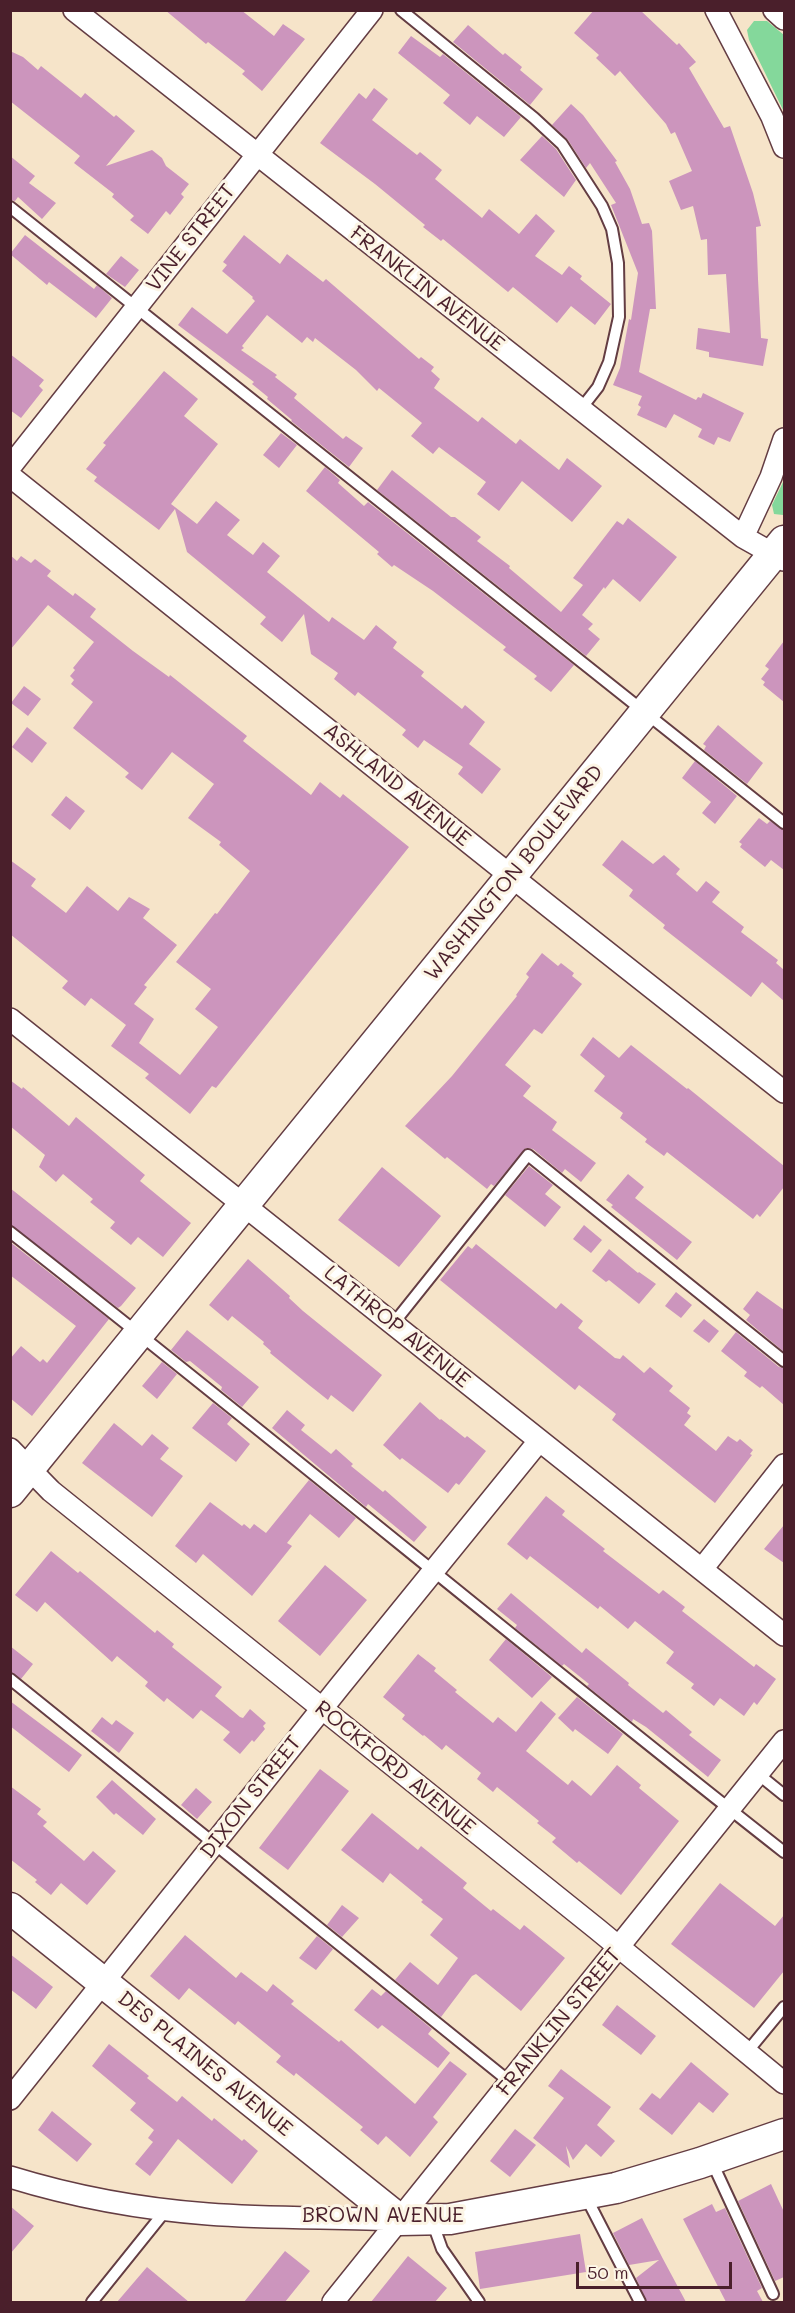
<!DOCTYPE html>
<html>
<head>
<meta charset="utf-8">
<style>
	body { margin:0 }
	#map { position:relative; width:795px; height:2313px; overflow:hidden; background:#f6e4c9; font-family:Mali,sans-serif }
	canvas { display:block }
	.frame { position:absolute; inset:0; border:12px solid #4a1f2b; pointer-events:none }
	.scale { position:absolute; left:576px; top:2262px; width:156px; height:27px; box-sizing:border-box; border:3px solid #4a1f2b; border-top:0; padding-left:8px; font-size:18px; line-height:21px; white-space:nowrap; color:#4a1f2b; -webkit-text-stroke:4px #fcf5e5; paint-order:stroke }
</style>
</head>
<body>
<div id="map">
<canvas width="795" height="2313"></canvas>
<div class="frame"></div>
<div class="scale">50 m</div>
</div>
<script>
const c = document.querySelector('canvas').getContext('2d');
c.lineJoin = 'round';
function fill(path, color) { c.fillStyle = color; c.fill(path, 'evenodd'); }
function stroke(path, color, width, dash) { c.strokeStyle = color; c.lineWidth = width; c.lineCap = dash ? 'butt' : 'round'; c.setLineDash(dash || []); c.stroke(path); }
function label(font, color, halo, rows, align = 'center') {
  c.font = font + ' Mali,sans-serif'; c.lineWidth = 6; c.setLineDash([]); c.textBaseline = 'middle'; c.strokeStyle = halo; c.fillStyle = color; for (const [text, x, y, turn = 0] of rows) {
    c.save(); c.translate(x, y); c.rotate((+turn || 0) * Math.PI / 180); c.textAlign = isNaN(turn) ? turn : align; if (halo) c.strokeText(text, 0, 0); c.fillText(text, 0, 0); c.restore();
  }
}
const green = new Path2D(`
	M754,21h13l17,14v77l-35,-72 -2,-10z
	M784,480v32l-1,3 -9,-1 -2,-9z`);
const building = new Path2D(`
	M165,10h76l33,26 9,-12 22,15 -43,52 -20,-17 3,-3 -37,-29 -2,2z
	M594,10h46l37,35 2,-2 17,19 -7,6 35,60 6,-2 23,67 8,33 -5,1 2,52 3,59 7,1 -5,27 -54,-9v-5l-13,-3 2,-21 32,5 -4,-59 -18,1 -1,-36 -6,1 -8,-34 -12,4 -12,-29 23,-10 -17,-39 -4,2 -5,-10 -46,-53 -5,5 -19,-18 3,-3 -25,-22z
	M468,25l35,30 2,-2 17,14 -2,3 23,19 -13,16 -77,-63z
	M411,36l29,21 3,-3 78,63 -17,20 -27,-21 -7,9 -27,-22 7,-8 -52,-42z
	M10,51l13,6 15,13 3,-4 40,32 4,-5 29,24 2,-2 19,16 -29,35 46,-16 10,8 4,8 23,18 -8,10 3,3 -14,18 -4,-4 -18,23 -18,-14 4,-4 -22,-19 2,-3 -40,-31 6,-7 -70,-55z
	M374,88l14,11 -16,21 45,35 3,-3 22,18 -7,9 47,39 7,-9 30,25 17,-20 19,17 -20,25 27,19 7,-9 13,10 -2,3 31,25 -16,21 -24,-19 -14,17 -44,-36 -5,5 -65,-53 -2,2 -18,-14 2,-2 -50,-41 -55,-41 39,-50 7,6z
	M571,104l12,11 34,46 -2,1 15,27 12,35 7,-1 3,8 4,78h-6l-11,63 57,28 2,-3 3,1 2,-5 41,20 -14,29 -12,-5 -4,8 -16,-8 4,-8 -28,-15 -8,14 -29,-13 4,-8 -3,-2 4,-9 -29,-11 7,-17 9,-49 2,1 7,-47 -27,-68 5,-2 -26,-40 -4,5 -18,-28 -16,-15z
	M542,136l14,13 20,31 -12,17 -44,-37z
	M10,156l25,20 -6,7 27,20 -14,16 -24,-22 -3,4 -5,-1z
	M25,235l69,54 3,-4 15,13 -16,20 -47,-36 -2,3 -37,-31z
	M244,235l36,29 7,-10 36,28 3,-3 93,80 2,-2 13,10 -3,4 9,8 -6,9 44,34 4,-5 34,27 4,-5 39,31 8,-12 35,28 -30,36 -50,-41 -23,30 -22,-17 9,-12 -47,-35 -6,7 -22,-18 11,-13 -43,-35 -2,3 -21,-21 -41,-32 -2,4 -6,-5 -5,6 -35,-28 -25,31 2,2 -3,2 36,25 -2,2 22,17 -3,4 49,41 3,-3 17,12 -14,19 -58,-46 1,-1 -25,-21 1,-2 -16,-13 2,-2 -76,-57 14,-18 35,27 28,-33 -3,-3 1,-1 -31,-26 5,-6 -4,-3z
	M121,256l18,14 -14,17 -19,-13z
	M10,354l34,26 -5,6 4,4 -22,28 -11,-8z
	M164,371l34,28 -14,17 34,28 -47,60 26,20 19,-23 24,19 -13,15 26,20 10,-13 17,14 -13,16 62,50 3,-5 32,23 12,-15 21,17 -4,6 31,24 -3,4 41,33 3,-4 20,17 -16,22 32,25 -19,25 -24,-20 5,-7 -39,-27 -6,8 -16,-13 4,-5 -48,-38 -3,4 -21,-17 4,-6 -27,-19 -7,-40 -22,28 -22,-18 6,-7 -79,-65 -12,-43 -16,21 -65,-49 3,-4 -11,-8 20,-24 -3,-2z
	M281,433l16,12 -18,23 -16,-13z
	M325,467l15,13 -2,3 26,23 4,-4 206,163 -23,27 -17,-13 3,-3 -34,-26 3,-3 -73,-56 -39,-26 -2,2 -15,-13 2,-2 -73,-61z
	M392,470l59,47h4l26,20 -4,4 33,25 -1,2 52,44 22,-27 -10,-7 44,-57 6,4 5,-7 49,39 -37,45 -27,-23 -8,10 -1,-2 -22,28 11,9 -5,5 12,10 -14,17 -209,-166z
	M10,555l7,6 4,-5 10,7 4,-4 16,12 -4,5 26,20 2,-3 21,16 -6,8 43,34 36,26 1,-2 77,61 -4,5 68,54 9,-13 20,16 3,-4 66,53 -193,241 -4,-2 -22,28 -45,-36 4,-4 -38,-28 15,-21 -35,-27 -6,8 -23,-18 6,-7 -58,-47v-74l26,19 -5,7 35,27 21,-27 31,25 11,-14 21,12 -7,9 34,27 -33,40 3,2 -13,17 20,15 -15,24 41,32 38,-48 -23,-18 16,-20 -35,-27 39,-49 2,1 33,-43 -31,-26 2,-3 -33,-24 26,-34 -42,-32 -30,38 -17,-13 4,-4 -56,-45 20,-26 -22,-18 3,-4 -4,-4 5,-6 -2,-2 21,-26 -46,-37 -38,45z
	M784,641v61l-21,-17 2,-3 -4,-3 8,-10 -4,-3z
	M24,686l17,13 -13,17 -17,-13z
	M718,725l45,38 -16,21 -43,-34 2,-4 -3,-2z
	M27,727l20,16 -15,20 -20,-16z
	M695,761l42,35 -22,28 -13,-11 9,-11 -29,-24z
	M66,796l19,15 -15,19 -19,-15z
	M759,818l8,6 3,-3 14,9v40l-13,-10 -6,7 -25,-20 2,-3 -3,-2z
	M622,840l31,24 11,-9 16,14 -4,5 21,18 9,-11 14,11 -8,10 32,25 -3,5 37,28 -2,3 8,7v31l-22,-19 -11,15 -88,-69 2,-3 -36,-29 4,-6 -31,-25z
	M542,953l16,13 3,-3 13,10 -2,3 10,8 -40,50 -8,-5 -29,36 26,21 -8,10 34,26 -5,8 44,33 -15,19 -16,-13 -3,4 -29,-24 -7,-1 -32,38 -3,-2 -4,5 -40,-32 -2,2 -40,-33 47,-50 65,-80 -1,-1 13,-18 -3,-3z
	M593,1037l26,21 12,-13 56,44 1,-1 96,78v21l-24,30 -3,-3 -4,5 -86,-67 -3,4 -19,-14 2,-3 -27,-21 3,-5 -29,-22 11,-15 -25,-21z
	M10,1080l12,9 1,-2 46,39 7,-9 69,58 -5,6 51,42 -28,34 -25,-20 -7,8 -21,-17 5,-6 -25,-20 3,-3 -30,-25 -7,8 -17,-15 6,-12 -35,-29z
	M529,1166l24,19 -8,9 16,13 -16,20 -40,-32z
	M382,1167l59,49 -42,51 -61,-47z
	M628,1174l16,13 -9,11 57,44 -15,18 -66,-53 2,-2 -7,-5z
	M10,1188l126,100 -15,18 -3,2 -108,-83z
	M584,1225l18,15 -11,13 -18,-14z
	M10,1242l99,77 -77,97 -22,-18v-39l11,-13 19,16 3,-3 4,4 29,-37 -66,-51z
	M476,1244l80,65 5,-6 22,18 -5,7 37,30 5,1 3,-4 21,18 6,-6 23,19 -4,5 21,17 -3,5 4,3 -7,9 32,26 12,-15 9,6 3,-3 13,11 -3,4 2,1 -37,48 -103,-83 4,-6 -37,-29 -4,5 -135,-110 28,-34 4,3z
	M609,1249l29,24 1,-1 17,12 -17,20 -30,-24 -3,2 -14,-11z
	M248,1259l42,37 -1,2 14,13 79,64 -29,37 -22,-17 -3,5 -19,-15 -39,-32 1,-2 -8,-7 1,-2 -32,-26 -4,5 -19,-16z
	M757,1291l27,19v42l-38,-32 4,-5 -7,-6z
	M676,1292l16,13 -11,13 -16,-12z
	M704,1319l15,12 -10,12 -16,-12z
	M187,1330l72,57 -17,20 -21,-17 1,-3 -32,-26 -4,1 -15,-12z
	M736,1332l43,35 5,1v37l-22,-19 -2,2 -16,-12 3,-4 -26,-21z
	M162,1362l15,12 -20,25 -15,-13z
	M420,1402l20,18 1,-1 24,19 2,-2 19,15 -27,34 -3,-2 -8,10 -46,-35 -2,2 -17,-15z
	M213,1403l19,15 -5,6 23,20 -14,18 -44,-34z
	M287,1410l18,15 -4,5 30,24 5,-5 17,15 -2,2 32,26 2,-2 42,37 -13,15 -46,-38 -2,3 -94,-79z
	M114,1423l28,23 10,-12 17,14 -9,11 23,17 -31,41 -70,-54z
	M309,1480l47,38 -17,20 -29,-24 -23,29 5,3 -40,50 -49,-42 -7,9 -21,-17 35,-44 32,24 2,-2 6,5 4,-5 12,9z
	M546,1496l19,15 -3,4 43,34 -2,2 56,43 4,-4 22,17 -3,4 72,56 2,-3 20,15 -19,26 -3,-3 -10,14 -24,-18 -6,8 -23,-18 3,-4 -28,-21 8,-11 -39,-31 -7,8 -28,-23 -2,3 -68,-53 -3,4 -20,-16z
	M784,1525v38l-20,-14z
	M51,1551l27,22 2,-2 75,62 2,-3 17,14 -2,3 50,40 -7,9 25,21 3,1 7,-9 16,14 -3,3 2,3 -11,13 -2,-2 -12,14 -17,-14 7,-8 -29,-22 -8,9 -26,-21 -3,4 -19,-16 3,-4 -31,-26 -5,6 -67,-60 -8,10 -22,-17z
	M325,1565l42,35 -47,56 -42,-35z
	M511,1593l71,60 4,-5 43,35 -1,2 35,28 3,-3 26,22 -3,3 32,25 -13,17 -62,-50 -13,-8 -1,3 -45,-36 2,-2 -25,-20 -2,2 -47,-38 2,-3 -20,-16z
	M506,1639l46,38 -20,21 -43,-38z
	M10,1646l23,18 -12,15 -11,-7z
	M418,1654l18,14 -2,3 23,19 -2,2 38,31 5,-6 18,15 25,-31 15,13 -30,37 42,34 4,-5 19,16 26,-31 24,20 -2,3 40,33 -58,74 -42,-34 -2,2 -25,-21 4,-4 -19,-15 2,-2 -42,-34 -4,5 -16,-13 4,-6 -35,-28 -4,5 -18,-15 -1,1 -21,-17 3,-4 -22,-18z
	M577,1697l46,37 -15,20 -33,-25 -2,3 -15,-14z
	M10,1701l72,54 -13,17 -59,-46z
	M102,1717l10,8 4,-5 18,13 -15,20 -28,-22z
	M320,1769l29,22 -61,79 -29,-22z
	M112,1780l44,39 -13,16 -27,-22 -2,2 -18,-18z
	M10,1786l31,23 -4,5 10,8 -4,4 41,35 9,-10 23,20 -29,34 -26,-22 -10,12 -16,-13 2,-2 -27,-21z
	M196,1788l16,14 -15,17 -16,-14z
	M372,1813l46,37 3,-4 46,37 -4,5 28,23 2,-2 27,21 4,-5 41,33 -44,53 -45,-37 -4,2 -31,41 -46,-37 15,-18 28,23 20,-27 -28,-23 13,-16 -22,-17 2,-2 -33,-27 -7,10 -42,-33z
	M720,1883l55,43 9,-11v56l-30,37 -83,-64z
	M342,1905l17,13 -17,19 -15,-12z
	M185,1935l51,43 5,-6 26,20 6,-8 21,17 -3,3 48,38 2,-2 74,64 35,-43 17,13 -34,43 5,5 -28,35 -24,-21 -8,9 -18,-15 3,-3 -67,-54 -2,3 -18,-14 5,-6 -43,-35 -3,4 -46,-37 -10,12 -29,-24z
	M317,1936l16,13 -17,21 -17,-12z
	M10,1954l43,33 -17,22 -26,-20z
	M372,1989l9,7 5,-5 46,38 -4,5 22,19 -12,15 -56,-43 -4,4 -24,-19z
	M617,2005l39,31 -15,19 -39,-30z
	M109,2044l40,32 -2,2 30,24 5,-6 30,25 2,-3 28,23 2,-2 14,12 -26,33 -54,-45 -28,37 -15,-12 18,-22 -5,-4 6,-8 -24,-20 6,-7 -44,-37z
	M691,2062l38,32 -16,19 -14,-11 -27,33 -33,-26 13,-16 8,6z
	M561,2069l50,38 -14,18 18,16 -14,16 -15,-13 -13,16 -7,-14 4,22 -37,-30 31,-40 -16,-12z
	M52,2111l40,33 -15,18 -39,-32z
	M515,2129l21,16 -26,32 -20,-16z
	M771,2184l13,28v65l-9,4 -37,-80z
	M712,2204l4,8 9,-4 37,80 -5,3 6,11h-37l-43,-83z
	M10,2206l24,20 -24,28z
	M642,2218l21,41 23,43h-39l-11,-24 23,-18 -30,5 -16,-32z
	M580,2234l6,38 -106,17 -5,-37z
	M285,2251l25,20 -25,31h-41z
	M408,2256l39,32 -12,14h-64z
	M147,2267l42,35h-72z`);
const lane = new Path2D(`
	M401,10l133,108 28,26 40,62 10,23 6,34 1,54 -10,45 -11,25 -18,23
	M10,207l774,616
	M10,1232c261,204 514,416 774,620
	M393,1324l135,-169 256,206
	M10,1679l500,403
	M758,1774l26,21
	M747,2052l37,-45
	M711,2160l62,134
	M586,2197l54,105
	M432,2221l10,28 37,53
	M92,2302l74,-92`);
const street = new Path2D(`
	M74,10l669,527 41,23
	M716,10l56,107 12,30
	M774,10l10,9
	M10,467l362,-457
	M10,476l541,432 233,184
	M743,537l28,-60 13,-38
	M10,1019l774,616
	M10,1449l41,42 546,438 187,154
	M702,1569l82,-104
	M10,2099l330,-413 199,-245
	M10,2177c65,20 131,32 198,37 63,5 128,3 192,6
	M333,2302l451,-561`);
const secondary = new Path2D(`
	M10,1492l774,-951
	M10,1908l390,312 50,-1 166,-31 84,-25 84,-29`);
const streetNames = [
	["VINE STREET",191,238,-52],
	["FRANKLIN AVENUE",427,289,38],
	["ASHLAND AVENUE",397,785,39],
	["WASHINGTON BOULEVARD",514,873,-51],
	["LATHROP AVENUE",397,1327,39],
	["ROCKFORD AVENUE",395,1768,39],
	["DIXON STREET",251,1797,-52],
	["FRANKLIN STREET",559,2022,-51],
	["DES PLAINES AVENUE",205,2064,39],
	["BROWN AVENUE",383,2216]
];
fill(green, '#84d89b');
fill(building, '#cc95bd');
stroke(lane, '#643d43', 14);
stroke(street, '#643d43', 24);
stroke(secondary, '#643d43', 33);
stroke(lane, '#fff', 10);
stroke(street, '#fff', 21);
stroke(secondary, '#fff', 30);
label('21px', '#4a1f2b', '#fcf5e5', streetNames);
</script>
</body>
</html>
